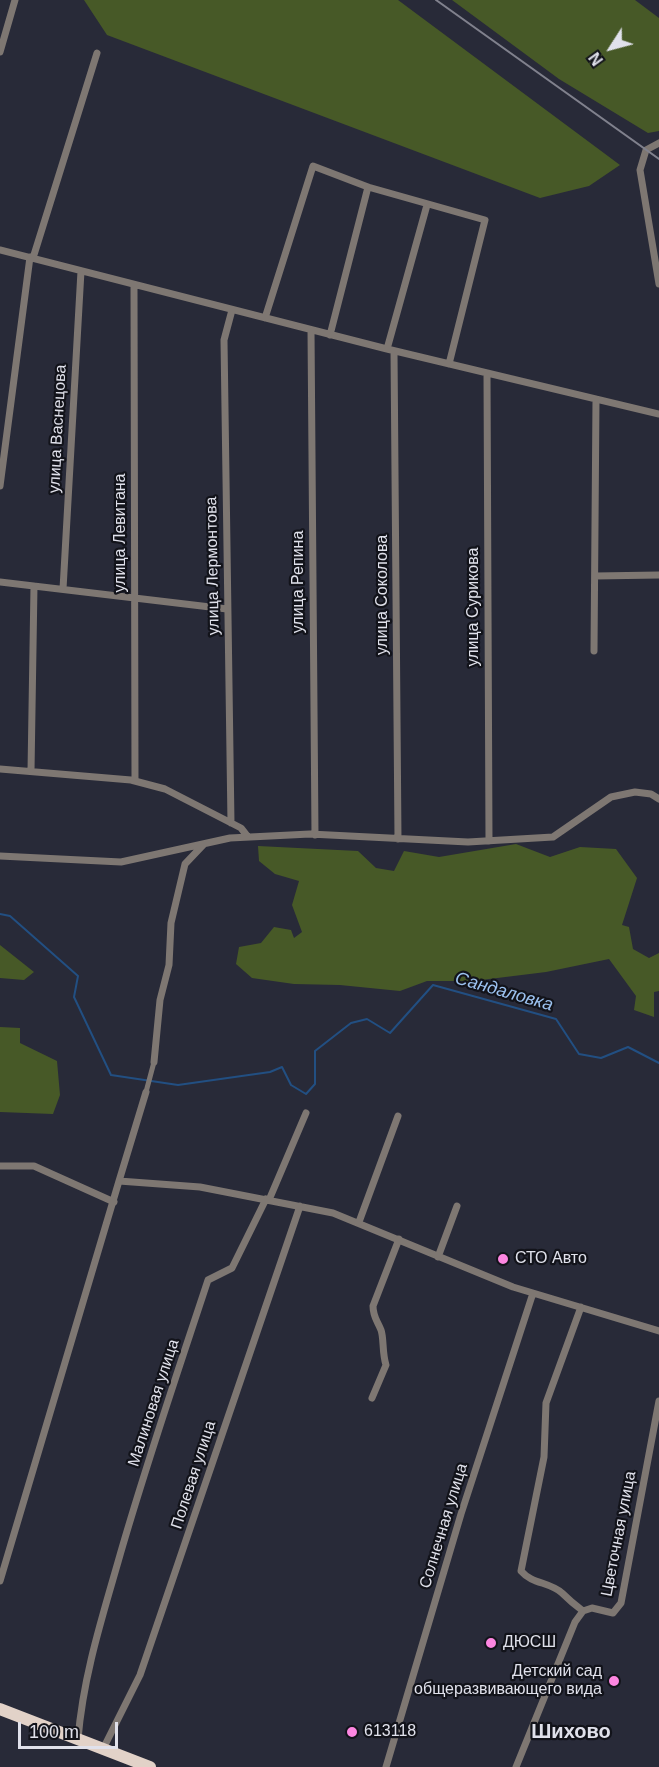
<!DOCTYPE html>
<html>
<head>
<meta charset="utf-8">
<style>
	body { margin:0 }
	#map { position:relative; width:659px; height:1767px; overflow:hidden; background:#282a38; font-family:Helvetica,sans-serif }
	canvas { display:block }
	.north { position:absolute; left:581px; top:18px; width:60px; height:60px; -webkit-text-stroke:4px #12131a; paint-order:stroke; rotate:234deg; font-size:16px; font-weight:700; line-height:24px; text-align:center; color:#e0e1eb }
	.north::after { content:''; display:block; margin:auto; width:21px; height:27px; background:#e0e1eb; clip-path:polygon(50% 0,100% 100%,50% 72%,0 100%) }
	.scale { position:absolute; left:18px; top:1722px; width:100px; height:27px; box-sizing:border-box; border:3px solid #e0e1eb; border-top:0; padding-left:8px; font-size:18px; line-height:21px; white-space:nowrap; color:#e0e1eb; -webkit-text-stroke:4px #12131a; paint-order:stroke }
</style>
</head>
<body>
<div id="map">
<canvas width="659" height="1767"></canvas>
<div class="north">N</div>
<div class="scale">100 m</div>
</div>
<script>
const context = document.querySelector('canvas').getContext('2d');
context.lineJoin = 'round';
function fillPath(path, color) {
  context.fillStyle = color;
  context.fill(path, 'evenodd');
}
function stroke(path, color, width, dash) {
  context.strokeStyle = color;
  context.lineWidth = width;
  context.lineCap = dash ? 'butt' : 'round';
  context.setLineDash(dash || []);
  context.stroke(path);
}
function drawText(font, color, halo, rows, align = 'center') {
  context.font = font + ' Helvetica,sans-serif';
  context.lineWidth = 4.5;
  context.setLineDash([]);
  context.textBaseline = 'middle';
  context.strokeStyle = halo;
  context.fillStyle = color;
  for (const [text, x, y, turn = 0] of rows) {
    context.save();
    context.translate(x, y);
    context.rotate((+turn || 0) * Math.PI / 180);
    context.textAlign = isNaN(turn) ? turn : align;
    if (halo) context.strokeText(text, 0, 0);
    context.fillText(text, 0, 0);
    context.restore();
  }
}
fillPath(new Path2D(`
	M 84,0 L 398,0 L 620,165 L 589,186 L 540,198 L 107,35 Z
	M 452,0 L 635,0 L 659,18 L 659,131 L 648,133 L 559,79 Z
	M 516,844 L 550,857 L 580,847 L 616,849 L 637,878 L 622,925 L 629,927 L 633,949 L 649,958 L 659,953 L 659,991 L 654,992 L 654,1017 L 634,1010 L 636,996 L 609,959 L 546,972 L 473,981 L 427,981 L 400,991 L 340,985 L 294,984 L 252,978 L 236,964 L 239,947 L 261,943 L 274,927 L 291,930 L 294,938 L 302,932 L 292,905 L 299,881 L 275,874 L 259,861 L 258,846 L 358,851 L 376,868 L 394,871 L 404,851 L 439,857 Z
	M 0,945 L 34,972 L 24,980 L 0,978 Z
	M 0,1027 L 20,1028 L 20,1043 L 57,1061 L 60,1095 L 53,1114 L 0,1112 Z`), '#475927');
stroke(new Path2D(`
	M 0,914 L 10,916 L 78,976 L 74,997 L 111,1075 L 178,1085 L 270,1072 L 282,1067 L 291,1085 L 306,1094 L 315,1084 L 315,1051 L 351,1023 L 367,1019 L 390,1033 L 433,985 L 556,1019 L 579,1054 L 601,1058 L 628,1047 L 659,1063`), '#224f82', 2);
stroke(new Path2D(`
	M 146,1092 L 154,1062`), '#7e7772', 5);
stroke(new Path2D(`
	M 0,52 L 15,0
	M 659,143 L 646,150 L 640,170 L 659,284
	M 0,250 L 387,349 L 659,414
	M 33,258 L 97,53
	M 134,285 L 135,781
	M 265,318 L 313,166 L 368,187 L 485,220 L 449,364
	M 311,330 L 315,835
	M 330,335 L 368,187
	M 387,349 L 427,205
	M 394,351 L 398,839
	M 487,373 L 489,841
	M 0,486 L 30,257
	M 595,576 L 659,575
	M 0,582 L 227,609
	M 63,589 L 81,271
	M 594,651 L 596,399
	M 0,769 L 131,780 L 165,789 L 241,828 L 248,837
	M 31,771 L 34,586
	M 231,823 L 224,340 L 232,310
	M 0,856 L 121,862 L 230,838 L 310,834 L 468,842 L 553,837 L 611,797 L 635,792 L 651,794 L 659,799
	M 154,1062 L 160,1000 L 169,965 L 171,923 L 185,864 L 204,844
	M 0,1166 L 34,1166 L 114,1202
	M 119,1181 L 146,1092
	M 269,1200 L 306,1113
	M 359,1222 L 398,1116
	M 438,1257 L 457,1206
	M 581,1307 L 546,1403 L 544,1457 L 521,1571 C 532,1584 550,1582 562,1593 C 569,1600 575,1605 583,1611
	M 372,1398 L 386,1365 C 382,1353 384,1338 381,1330 C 377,1320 373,1317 373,1306 L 399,1239
	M 0,1581 L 119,1181 L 200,1187 L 333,1213 L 513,1287 L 659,1331
	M 78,1739 C 83,1678 101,1621 118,1562 C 145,1467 177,1374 208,1280 L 232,1268 L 266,1199
	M 103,1749 L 140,1675 L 300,1206
	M 386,1767 L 461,1514 L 533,1293
	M 516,1767 L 575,1622 L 583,1611 L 592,1608 L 613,1613 L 621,1603 L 659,1401`), '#7e7772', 7);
stroke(new Path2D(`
	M 0,1709 L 150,1767`), '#e2d2c8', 12);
stroke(new Path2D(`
	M 436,0 L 659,159`), '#80818d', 2);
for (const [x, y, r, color] of [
	[503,1259,6,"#fd86e1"],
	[491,1643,6,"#fd86e1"],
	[614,1681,6,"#fd86e1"],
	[352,1732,6,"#fd86e1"]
]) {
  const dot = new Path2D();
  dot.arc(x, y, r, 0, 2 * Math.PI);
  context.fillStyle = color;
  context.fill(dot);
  stroke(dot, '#12131a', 2);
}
drawText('16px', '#e0e1eb', '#12131a', [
	["улица Васнецова",58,429,-87],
	["улица Левитана",121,533,-90],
	["улица Лермонтова",213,566,-91],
	["улица Репина",299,582,-90],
	["улица Соколова",383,595,-90],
	["улица Сурикова",474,607,-90],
	["Малиновая улица",154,1403,-72],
	["Полевая улица",194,1475,-72],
	["Солнечная улица",444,1526,-73],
	["Цветочная улица",619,1534,-79]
]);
drawText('16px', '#e0e1eb', '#12131a', [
	["СТО Авто",515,1259],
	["ДЮСШ",503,1643],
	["Детский сад",602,1672,"right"],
	["общеразвивающего вида",602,1690,"right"],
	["613118",364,1732]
], 'left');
drawText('italic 18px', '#9cc2f0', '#12131a', [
	["Сандаловка",504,992,16]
]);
drawText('bold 20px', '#e0e1eb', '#12131a', [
	["Шихово",571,1732]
]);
</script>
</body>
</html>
